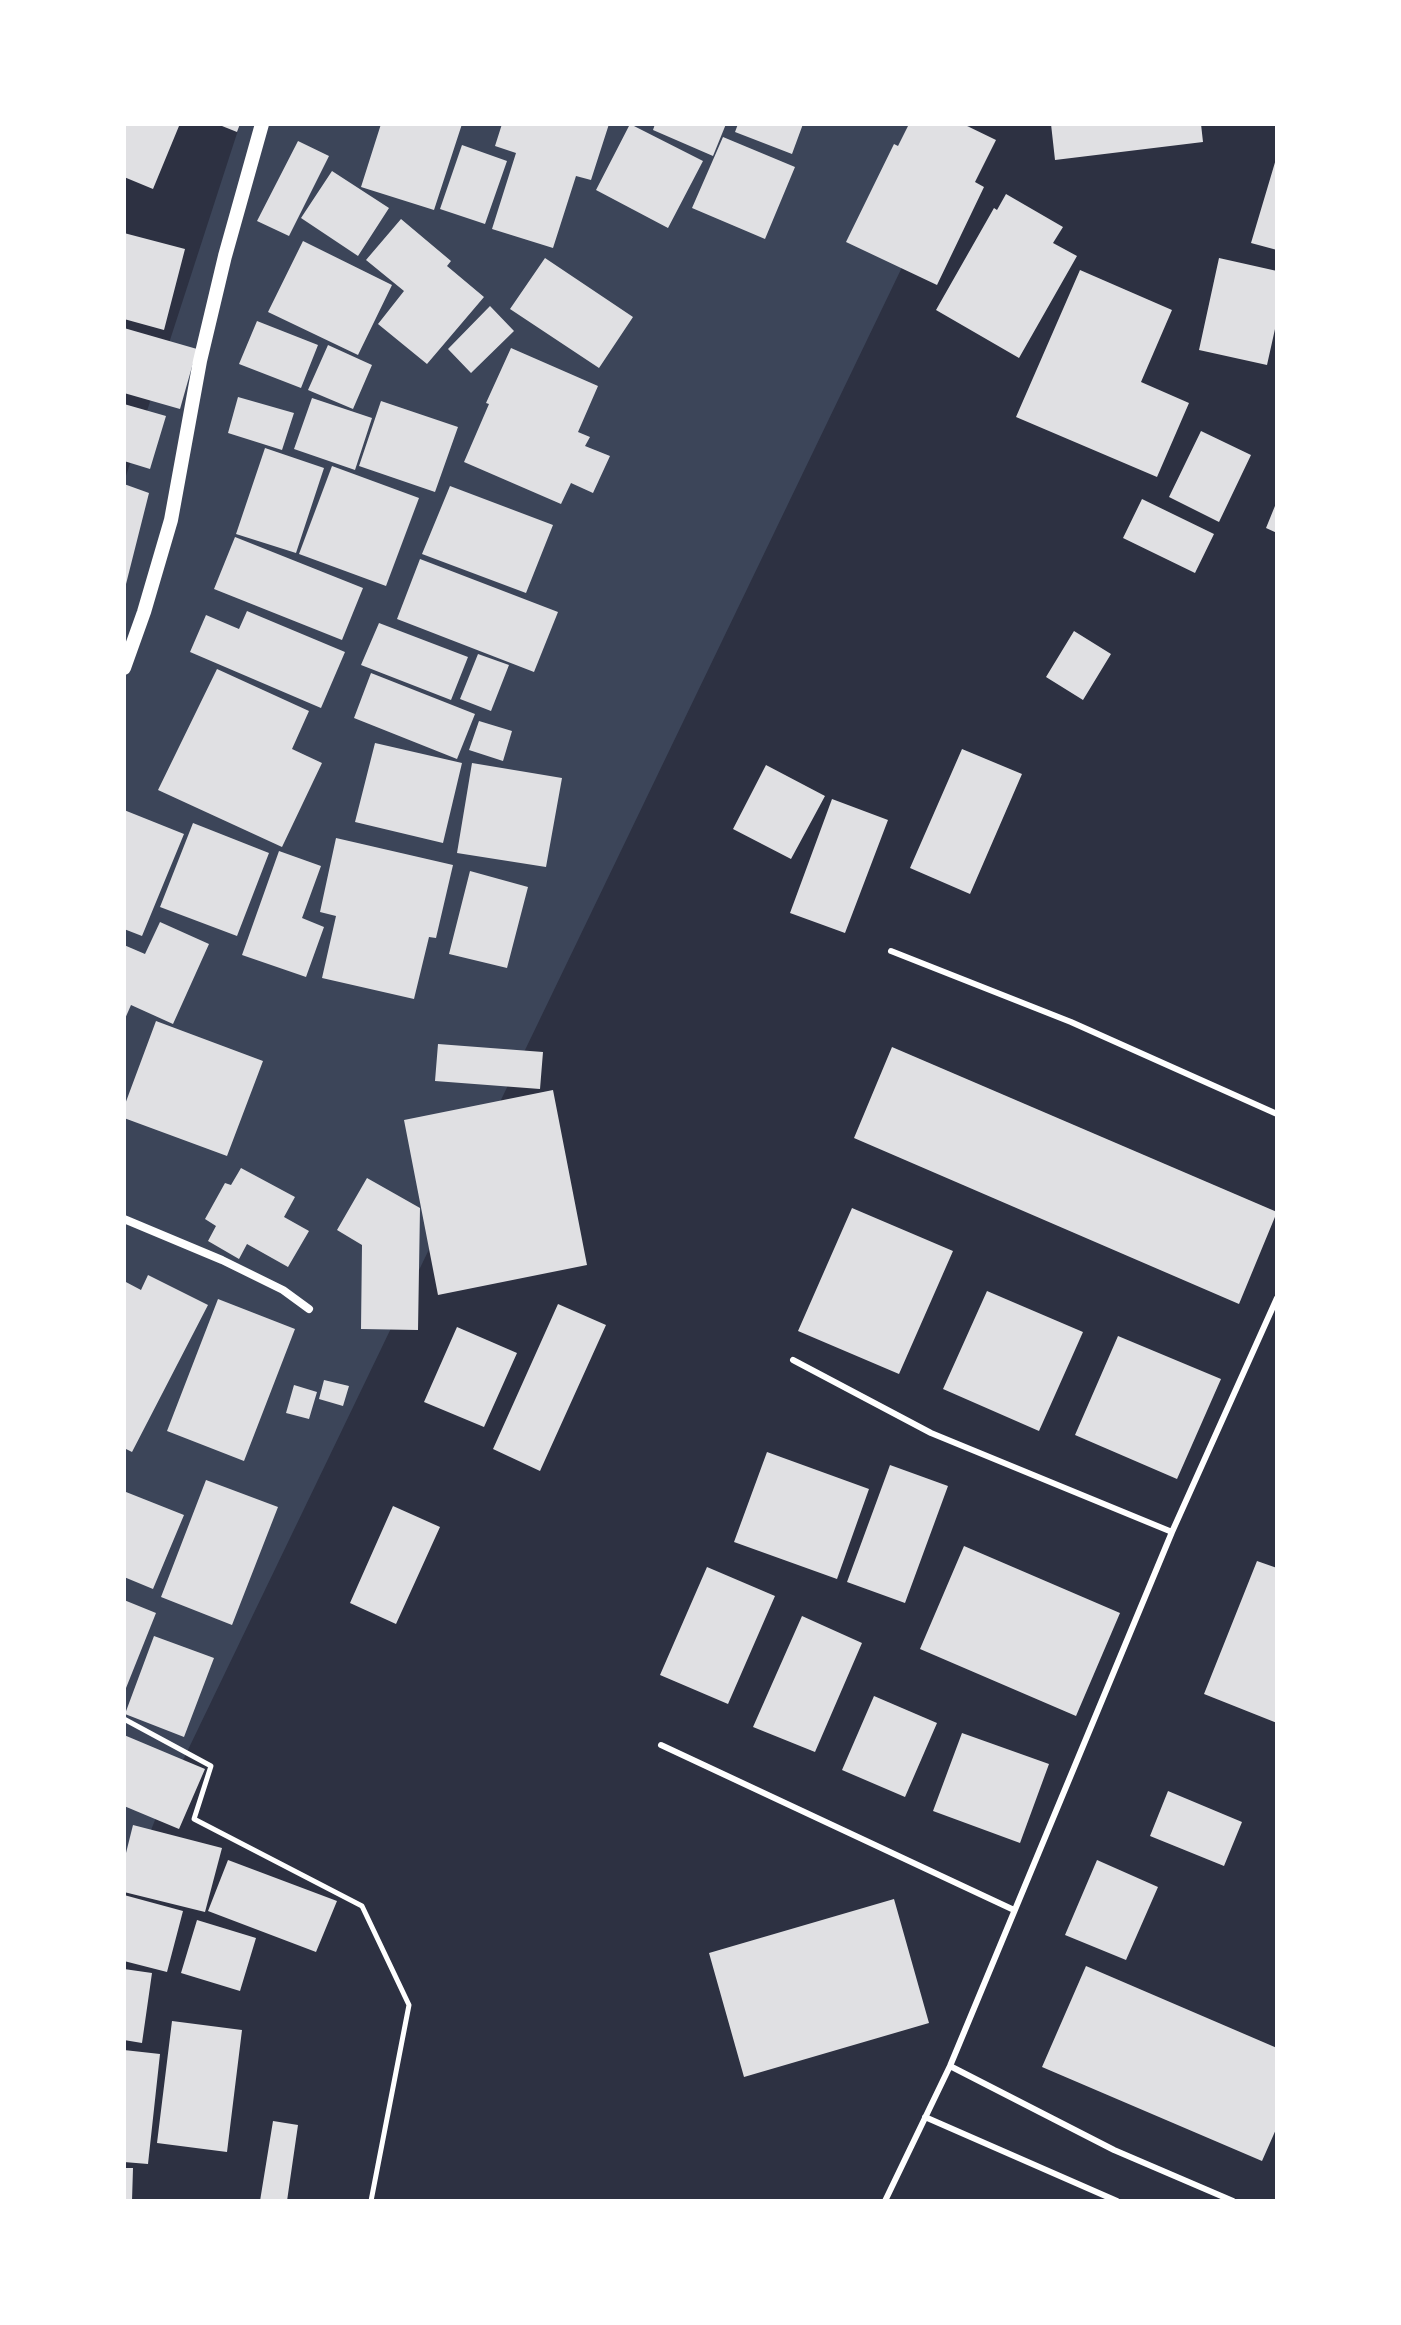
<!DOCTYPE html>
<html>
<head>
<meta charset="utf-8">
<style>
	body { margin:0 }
	#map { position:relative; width:1401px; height:2325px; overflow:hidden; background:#2d3142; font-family:"Source Sans 3",sans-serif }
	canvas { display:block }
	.frame { position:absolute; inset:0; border:126px solid #fff; pointer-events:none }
</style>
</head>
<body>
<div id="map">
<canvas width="1401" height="2325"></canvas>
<div class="frame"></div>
</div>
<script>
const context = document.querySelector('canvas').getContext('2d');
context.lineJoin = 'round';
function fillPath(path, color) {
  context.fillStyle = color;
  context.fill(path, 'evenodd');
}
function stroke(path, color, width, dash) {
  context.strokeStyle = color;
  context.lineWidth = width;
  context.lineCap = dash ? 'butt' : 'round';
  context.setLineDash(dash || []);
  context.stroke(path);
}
fillPath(new Path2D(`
	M 240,124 L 971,124 L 159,1810 L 124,1898 L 124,482 Z`), '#3c4559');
fillPath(new Path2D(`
	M 124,124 L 173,124 L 179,126 L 153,189 L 124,177 Z
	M 217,124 L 240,124 L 237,132 Z
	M 381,124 L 462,124 L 434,210 L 361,187 Z
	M 502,124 L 609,124 L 591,180 L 576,176 L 553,248 L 492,229 L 516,153 L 495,146 Z
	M 630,124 L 703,161 L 668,228 L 596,190 Z
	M 655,124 L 726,124 L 713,156 L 653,130 Z
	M 738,124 L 803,124 L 792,154 L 735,132 Z
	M 909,124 L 963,124 L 996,140 L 975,182 L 984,187 L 937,285 L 846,242 L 894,144 L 898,146 Z
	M 1051,124 L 1201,124 L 1203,142 L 1055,160 Z
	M 723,137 L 795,167 L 765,239 L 692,208 Z
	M 298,141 L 329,156 L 289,236 L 257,221 Z
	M 462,145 L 507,161 L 485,224 L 440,209 Z
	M 1276,159 L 1277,159 L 1277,250 L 1251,243 Z
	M 332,171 L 389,208 L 358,256 L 301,218 Z
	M 1006,194 L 1063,227 L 1053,243 L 1077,256 L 1019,358 L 936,310 L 994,208 L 997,210 Z
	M 401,219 L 451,261 L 447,266 L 484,297 L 427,364 L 378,324 L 404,291 L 366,260 Z
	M 124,233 L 185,249 L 164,330 L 124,319 Z
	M 303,241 L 392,285 L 358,355 L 268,312 Z
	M 545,258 L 633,317 L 599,368 L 510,309 Z
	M 1219,258 L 1277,271 L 1277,320 L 1267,365 L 1199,350 Z
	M 1080,270 L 1172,310 L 1141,382 L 1189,403 L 1157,477 L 1016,417 Z
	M 490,306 L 514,331 L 471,373 L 448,349 Z
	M 257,321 L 318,345 L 301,388 L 239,364 Z
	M 124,328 L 197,349 L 180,409 L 124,393 Z
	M 328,345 L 372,365 L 353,409 L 308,390 Z
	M 511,348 L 598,386 L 578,432 L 590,437 L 585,446 L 610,456 L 593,493 L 571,483 L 561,504 L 464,462 L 489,404 L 486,403 Z
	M 238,397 L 294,413 L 282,450 L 228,433 Z
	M 312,398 L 372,418 L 355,470 L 294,449 Z
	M 381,401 L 458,427 L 435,492 L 359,466 Z
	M 124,404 L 166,416 L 150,469 L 124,461 Z
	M 1201,431 L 1251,455 L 1219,522 L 1169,497 Z
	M 265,448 L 324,468 L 296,553 L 236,534 Z
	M 332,466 L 419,498 L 386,586 L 299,554 Z
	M 124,484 L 149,493 L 125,588 L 124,588 Z
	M 450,486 L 553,525 L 526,593 L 422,554 Z
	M 1142,499 L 1214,534 L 1195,573 L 1123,538 Z
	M 1277,501 L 1277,533 L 1266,528 Z
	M 235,537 L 363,588 L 342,640 L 214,589 Z
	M 420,559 L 558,612 L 534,672 L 397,619 Z
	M 247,611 L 345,652 L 321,708 L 190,652 L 206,615 L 239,629 Z
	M 379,623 L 468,657 L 451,700 L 361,665 Z
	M 1074,631 L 1111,654 L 1083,700 L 1046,677 Z
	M 478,654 L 509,665 L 491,711 L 460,699 Z
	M 217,669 L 309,711 L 292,749 L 322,763 L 282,847 L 158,790 Z
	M 371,673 L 475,714 L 457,759 L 354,718 Z
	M 479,721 L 512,731 L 503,761 L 469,750 Z
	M 375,743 L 462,763 L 443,843 L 355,822 Z
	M 962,749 L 1022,774 L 970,894 L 910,868 Z
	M 472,763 L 562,778 L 546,867 L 457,853 Z
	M 766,765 L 825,796 L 791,859 L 733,829 Z
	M 832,799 L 888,820 L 845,933 L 790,913 Z
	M 124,810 L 184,834 L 142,936 L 124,929 Z
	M 193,823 L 269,853 L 237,936 L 160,907 Z
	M 336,838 L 453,865 L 436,938 L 429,937 L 414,999 L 322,978 L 336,916 L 320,912 Z
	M 279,851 L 321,866 L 302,918 L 324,927 L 306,977 L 242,955 Z
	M 470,871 L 528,887 L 507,968 L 449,954 Z
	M 160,922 L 209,944 L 173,1024 L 131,1005 L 124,1021 L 124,945 L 145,954 Z
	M 156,1021 L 263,1061 L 227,1156 L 124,1118 L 124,1107 Z
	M 438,1044 L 543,1052 L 540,1089 L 435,1081 Z
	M 892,1047 L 1277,1212 L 1239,1304 L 854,1138 Z
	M 553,1090 L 587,1265 L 438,1295 L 404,1120 Z
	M 241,1168 L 295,1197 L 284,1217 L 309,1231 L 288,1267 L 247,1244 L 239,1259 L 208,1241 L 216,1226 L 205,1219 L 225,1183 L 231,1185 Z
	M 367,1178 L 420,1208 L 418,1330 L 361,1329 L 362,1245 L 337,1230 Z
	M 852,1208 L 953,1251 L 899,1374 L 798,1331 Z
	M 148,1275 L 208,1305 L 132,1452 L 124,1448 L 124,1281 L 141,1290 Z
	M 987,1291 L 1083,1332 L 1039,1431 L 943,1389 Z
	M 218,1299 L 295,1329 L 244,1461 L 167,1431 Z
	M 558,1304 L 606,1325 L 540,1471 L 493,1449 Z
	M 457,1327 L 517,1353 L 484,1427 L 424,1402 Z
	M 1118,1336 L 1221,1379 L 1177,1479 L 1075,1435 Z
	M 324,1380 L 349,1386 L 343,1406 L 319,1399 Z
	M 294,1385 L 317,1392 L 309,1419 L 286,1413 Z
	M 767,1452 L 869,1489 L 837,1579 L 734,1542 Z
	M 890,1465 L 948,1486 L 905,1603 L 847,1582 Z
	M 206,1480 L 278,1507 L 232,1625 L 161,1597 Z
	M 126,1492 L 184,1515 L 153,1589 L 124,1577 Z
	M 393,1506 L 440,1527 L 396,1624 L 350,1603 Z
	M 964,1546 L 1120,1613 L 1076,1716 L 920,1649 Z
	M 1257,1561 L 1277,1568 L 1277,1723 L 1204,1694 Z
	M 707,1567 L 775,1596 L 728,1704 L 660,1675 Z
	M 124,1600 L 156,1613 L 124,1693 Z
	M 802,1616 L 862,1643 L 815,1752 L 753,1727 Z
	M 154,1636 L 214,1658 L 184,1737 L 125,1714 Z
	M 874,1696 L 937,1723 L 905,1797 L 842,1770 Z
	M 962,1733 L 1049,1764 L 1020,1843 L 933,1811 Z
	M 124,1735 L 205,1769 L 179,1829 L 124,1806 Z
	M 1168,1791 L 1242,1822 L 1224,1866 L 1150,1836 Z
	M 133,1825 L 222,1848 L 205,1912 L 124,1892 L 124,1861 Z
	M 228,1860 L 337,1901 L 316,1952 L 208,1911 Z
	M 1097,1860 L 1158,1887 L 1126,1960 L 1065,1935 Z
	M 124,1895 L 183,1911 L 167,1972 L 124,1961 Z
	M 894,1899 L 929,2023 L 744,2077 L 709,1953 Z
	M 197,1920 L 256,1938 L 240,1991 L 181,1973 Z
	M 1086,1966 L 1277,2048 L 1277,2127 L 1262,2161 L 1042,2067 Z
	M 124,1969 L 152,1973 L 142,2043 L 124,2040 Z
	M 172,2021 L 242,2030 L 227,2152 L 157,2143 Z
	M 124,2050 L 160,2054 L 148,2164 L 124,2162 Z
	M 273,2121 L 298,2125 L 287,2201 L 260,2201 Z
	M 124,2168 L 133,2168 L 132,2201 L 124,2201 Z`), '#e0e0e3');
stroke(new Path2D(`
	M 124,1719 L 211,1766 L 194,1819 L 362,1906 L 409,2005 L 371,2201`), '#fff', 5);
stroke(new Path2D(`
	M 891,951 L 1071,1022 L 1277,1114
	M 793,1360 L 931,1433 L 1172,1532
	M 661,1745 L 1014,1910
	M 950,2066 L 1114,2150 L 1233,2201
	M 925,2117 L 1117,2201
	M 885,2201 L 950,2066 L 1172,1532 L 1277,1298`), '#fff', 6);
stroke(new Path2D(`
	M 124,1219 L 222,1260 L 283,1290 L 309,1309`), '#fff', 8);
stroke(new Path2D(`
	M 124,668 L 144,612 L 171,520 L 200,361 L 225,256 L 262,124`), '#fff', 14);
</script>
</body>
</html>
